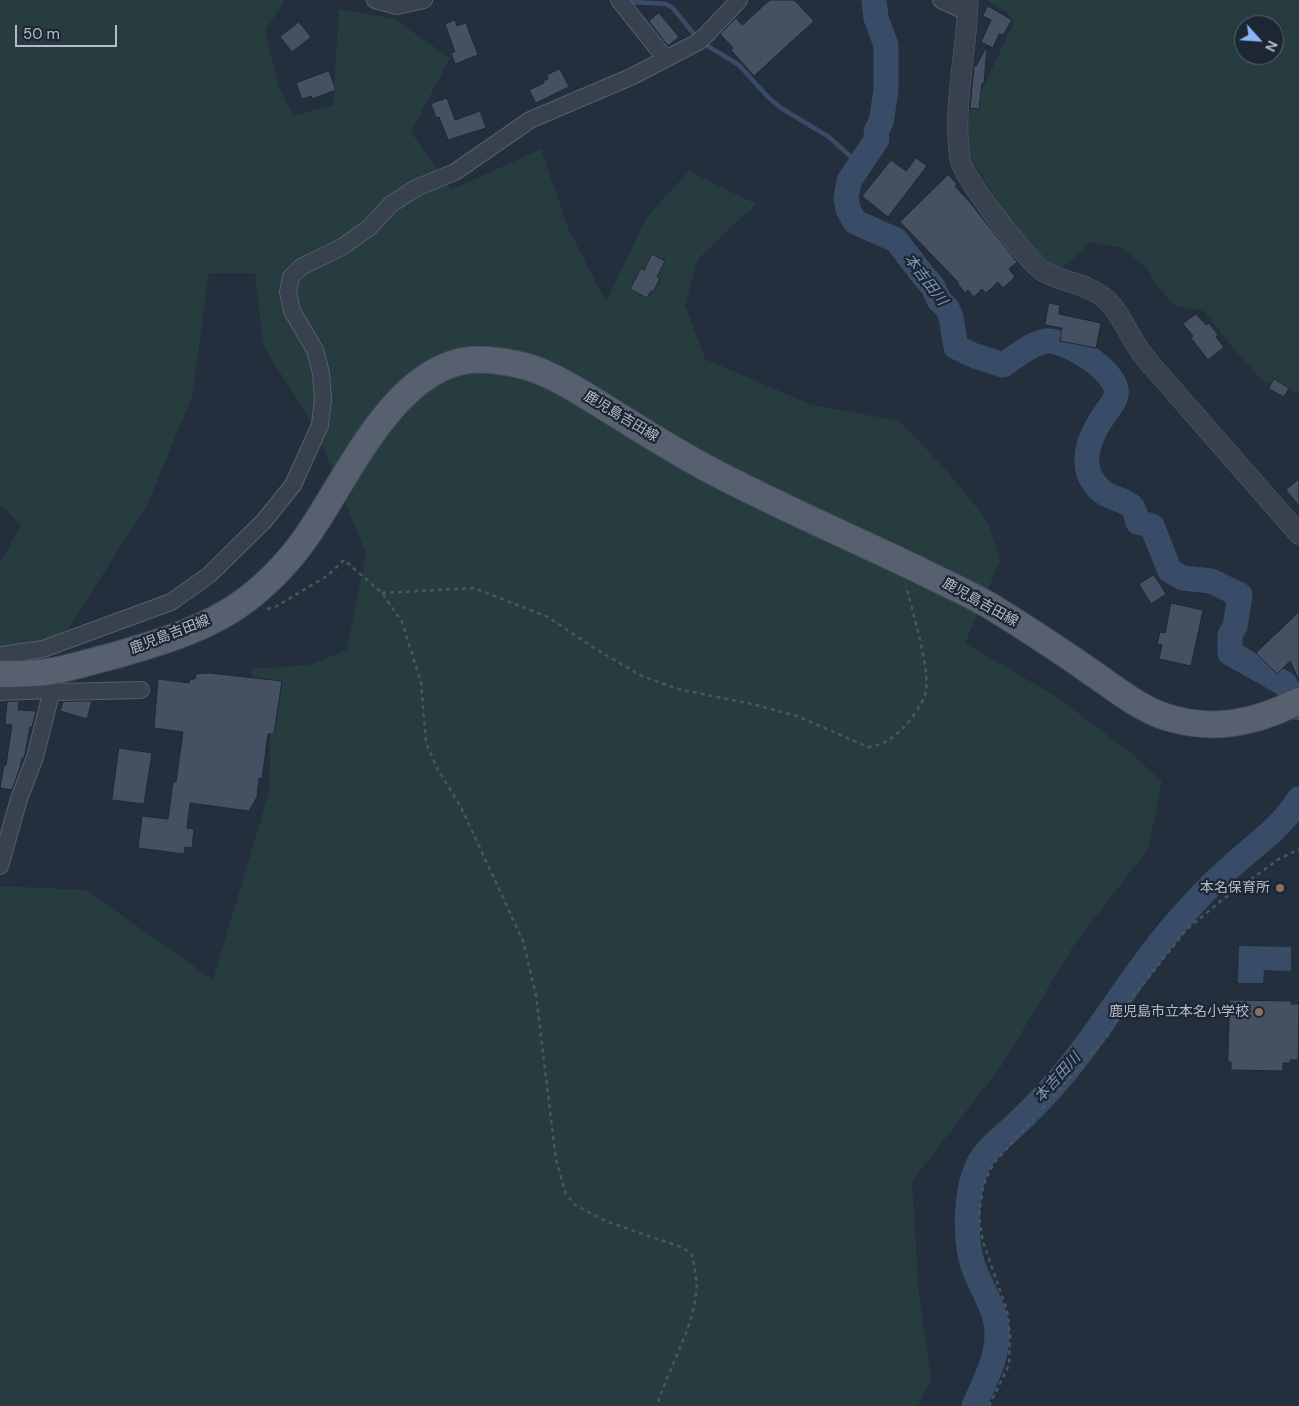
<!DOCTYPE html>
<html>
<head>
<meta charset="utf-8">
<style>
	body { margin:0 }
	#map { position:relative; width:1299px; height:1406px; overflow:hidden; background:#242f3e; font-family:"DM Sans",sans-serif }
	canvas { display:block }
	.north { position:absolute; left:1234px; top:15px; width:50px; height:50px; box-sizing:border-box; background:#1d2633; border:1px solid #59626f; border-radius:50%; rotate:116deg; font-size:14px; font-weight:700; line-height:20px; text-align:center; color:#b4bcc9 }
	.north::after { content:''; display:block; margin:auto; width:18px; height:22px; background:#8ab4f8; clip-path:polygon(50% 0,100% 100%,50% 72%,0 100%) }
	.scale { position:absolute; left:15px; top:25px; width:102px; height:22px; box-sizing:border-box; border:2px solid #b4bcc9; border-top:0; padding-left:6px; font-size:15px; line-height:18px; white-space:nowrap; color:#b4bcc9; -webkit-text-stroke:4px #1d2633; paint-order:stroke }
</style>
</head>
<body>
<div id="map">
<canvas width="1299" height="1406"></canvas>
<div class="north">N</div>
<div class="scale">50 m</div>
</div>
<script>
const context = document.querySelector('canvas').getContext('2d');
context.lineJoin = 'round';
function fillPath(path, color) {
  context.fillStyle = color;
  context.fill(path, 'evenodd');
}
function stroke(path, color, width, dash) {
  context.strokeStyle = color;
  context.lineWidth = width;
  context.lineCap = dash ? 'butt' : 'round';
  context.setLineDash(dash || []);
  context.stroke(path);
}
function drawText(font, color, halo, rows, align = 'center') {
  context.font = font + ' "DM Sans","Noto Sans JP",sans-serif';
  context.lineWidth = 4.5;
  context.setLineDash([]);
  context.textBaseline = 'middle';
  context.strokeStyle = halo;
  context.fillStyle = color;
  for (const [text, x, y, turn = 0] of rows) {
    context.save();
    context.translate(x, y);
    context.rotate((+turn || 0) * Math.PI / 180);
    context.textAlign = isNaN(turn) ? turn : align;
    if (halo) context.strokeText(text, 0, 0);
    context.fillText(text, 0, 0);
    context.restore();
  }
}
fillPath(new Path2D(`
	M 0,0 L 285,0 L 265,31 L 279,87 L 293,116 L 333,105 L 339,9 L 394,19 L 450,58 L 411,132 L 451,190 L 541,149 L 568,228 L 606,302 L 647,217 L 689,171 L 756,204 L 698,259 L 685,305 L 705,359 L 812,405 L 900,421 L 947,471 L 988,522 L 1000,561 L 965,643 L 1057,697 L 1127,750 L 1162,781 L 1148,849 L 1074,945 L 1002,1065 L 912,1181 L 919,1295 L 931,1379 L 918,1406 L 0,1406 L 0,886 L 86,890 L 213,980 L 270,789 L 270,706 L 250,669 L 309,665 L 347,650 L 366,554 L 315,427 L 263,346 L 255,273 L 209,273 L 192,397 L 147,505 L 57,646 L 0,649 L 0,563 L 21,525 L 0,505 Z
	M 987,0 L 1299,0 L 1299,393 L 1264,382 L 1238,354 L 1204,311 L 1175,305 L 1156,285 L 1148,269 L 1122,248 L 1091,242 L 1069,263 L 1058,268 L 1048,264 L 1011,223 L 967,151 L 966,119 L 980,94 L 1014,22 L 1008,13 ZM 1244,25 L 1274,25 L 1274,55 L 1244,55 Z`), '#263c3f');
fillPath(new Path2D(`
	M 1239,946 L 1291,947 L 1291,971 L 1264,970 L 1263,983 L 1238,983 Z`), '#394c67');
stroke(new Path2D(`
	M 630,0 L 633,2 L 666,4 L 673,8 L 697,38
	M 703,43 L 739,65 L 768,97 L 781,108 L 829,137 L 849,155 L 858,166`), '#394c67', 4.5);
stroke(new Path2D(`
	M 874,0 L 876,18 L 886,45 L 886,91 L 881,122 L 876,131 L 877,139 L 849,181 L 846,198 L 848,209 L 855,222 L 896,240 L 922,274 L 933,287 L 939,300 L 947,308 L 951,317 L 956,347 L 975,356 L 1003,365 C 1017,356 1030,344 1046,341 C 1066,339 1121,373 1116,395 C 1115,402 1109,408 1105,414 C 1093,431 1082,453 1089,474 C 1090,477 1093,481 1095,484 C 1106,499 1116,496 1130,505 C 1135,509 1136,516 1138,522 L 1152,526 L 1170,571 L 1183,578 L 1211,581 L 1240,595 L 1235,626 L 1230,635 L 1230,653 L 1285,684 L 1299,708
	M 974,1406 C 984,1382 998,1359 997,1331 C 996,1310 983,1291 975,1271 C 964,1245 965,1194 977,1167 C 984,1151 999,1140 1012,1128 C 1027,1114 1041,1100 1054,1085 C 1098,1036 1129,978 1172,928 C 1188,909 1205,890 1224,873 C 1249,849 1281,829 1299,799`), '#394c67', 25);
const building = new Path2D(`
	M 770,0 L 794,0 L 814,21 L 754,76 L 731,50 L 733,48 L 720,34 L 736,18 L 742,25 Z
	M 988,6 L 1012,20 L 1003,35 L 999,34 L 993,48 L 981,42 L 991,20 L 983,16 Z
	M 659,13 L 679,37 L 668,46 L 649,21 Z
	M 455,20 L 457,26 L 466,23 L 478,55 L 455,64 L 451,53 L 455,52 L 445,24 Z
	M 299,22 L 311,37 L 292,52 L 280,37 Z
	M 987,46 L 984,84 L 982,83 L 979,109 L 970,108 L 974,66 L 976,66 Z
	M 560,69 L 569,87 L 536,103 L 529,90 L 544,83 L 543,81 L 548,79 L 547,75 Z
	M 329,71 L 336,90 L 312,99 L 311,96 L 302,99 L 296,83 Z
	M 447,98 L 455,120 L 480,111 L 486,128 L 448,140 L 439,117 L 436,118 L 431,104 Z
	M 916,158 L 927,166 L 888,217 L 862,196 L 891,160 L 906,171 Z
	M 948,175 L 957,184 L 955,186 L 972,205 L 1017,262 L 1009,269 L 1015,277 L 1003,288 L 998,282 L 986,293 L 982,289 L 974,297 L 968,290 L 965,293 L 958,284 L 959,283 L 900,222 Z
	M 652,254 L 665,261 L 657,277 L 660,279 L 653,292 L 651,291 L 647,298 L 630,289 L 641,268 L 644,270 Z
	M 1049,303 L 1060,305 L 1059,314 L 1101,323 L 1096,348 L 1060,341 L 1062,328 L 1045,325 Z
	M 1196,314 L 1206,325 L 1209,323 L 1218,335 L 1216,337 L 1224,347 L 1208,360 L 1191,338 L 1193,336 L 1183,324 Z
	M 1274,379 L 1289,388 L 1284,397 L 1269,389 Z
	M 1299,479 L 1299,506 L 1286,490 Z
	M 1154,575 L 1166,594 L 1151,604 L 1139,584 Z
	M 1171,603 L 1203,610 L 1191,666 L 1159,659 L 1162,645 L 1157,644 L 1160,632 L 1165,633 Z
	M 1299,612 L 1299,680 L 1290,661 L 1277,674 L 1256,653 Z
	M 209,673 L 282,681 L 274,734 L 268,734 L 262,779 L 259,778 L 257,797 L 249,811 L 190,803 L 187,828 L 194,829 L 192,848 L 185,847 L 184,854 L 138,848 L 142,816 L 168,819 L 173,782 L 176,782 L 183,732 L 154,728 L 158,679 L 189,683 L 190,679 L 195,679 L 196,674 Z
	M 19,701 L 18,710 L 36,711 L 32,727 L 30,727 L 25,754 L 24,758 L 22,758 L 20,768 L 12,790 L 0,788 L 4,765 L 6,765 L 12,725 L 5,724 L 7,702 Z
	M 79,701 L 92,701 L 87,719 L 60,711 L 63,702 Z
	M 119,748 L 152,753 L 144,804 L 112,800 Z
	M 1230,1000 L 1292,1001 L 1291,1004 L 1299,1004 L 1298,1060 L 1290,1060 L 1290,1063 L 1283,1063 L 1283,1071 L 1231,1070 L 1231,1062 L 1228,1062 Z`);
fillPath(building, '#455162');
stroke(building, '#1f2835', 1);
const minor = new Path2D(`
	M 375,0 L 397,6 L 424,0
	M 619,0 L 665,58
	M 941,0 L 967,12
	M 0,655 L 43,649 L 171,602 L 209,575 L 264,521 L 293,485 L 320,425 L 323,399 L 321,373 L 315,350 L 292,311 L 288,292 L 291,277 L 301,267 L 342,247 L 370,227 L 390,205 L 416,188 L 455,172 L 530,120 L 633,76 L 698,42 L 707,34 L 739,0
	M 52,690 L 57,692 L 141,690
	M 0,692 L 52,690 L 35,757 L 19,799 L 0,866`);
const tertiary = new Path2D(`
	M 968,0 C 967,53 952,106 960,159 C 963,177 1026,260 1043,271 C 1061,282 1085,283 1102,296 C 1118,308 1126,330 1137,346 C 1141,353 1147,360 1153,367 L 1299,534`);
const primary = new Path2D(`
	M 0,674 C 18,674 36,674 53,671 C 73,667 93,661 113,656 C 158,643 208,629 246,600 C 272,580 295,555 313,527 C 350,472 396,368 470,360 C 485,359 502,361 516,364 C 546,370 573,388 598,403 C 635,426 672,450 710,470 C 778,506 848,536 917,569 C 942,582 968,593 992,607 C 1024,627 1057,648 1088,670 C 1112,686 1138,708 1166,717 C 1214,732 1255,723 1299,701`);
stroke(minor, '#565f6c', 18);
stroke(tertiary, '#565f6c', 21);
stroke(primary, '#414a57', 28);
stroke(new Path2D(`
	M 382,593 L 474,588 L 548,617 L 594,648 L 642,676 L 678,689 L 752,704 L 797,716 L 868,747 C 884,745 893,738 904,727 C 911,720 922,704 925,695 C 932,674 912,610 906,586
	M 267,609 L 275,607 L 327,576 L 344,560 L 382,593 L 402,622 L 421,682 L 426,743 L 438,770 L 461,807 L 523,941 L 536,995 L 556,1160 L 566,1194 L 575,1205 L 608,1222 L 684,1248 L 692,1255 C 694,1267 698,1280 696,1293 C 692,1332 668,1368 657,1406
	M 989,1406 L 1009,1365 L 1010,1335 L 1007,1310 L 983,1242 L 979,1216 L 983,1186 L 993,1164 L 1109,1034 L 1120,1013 L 1186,930 L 1222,900 L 1279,859 L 1299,849`), '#44595c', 2.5, [4, 4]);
stroke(minor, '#38414e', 16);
stroke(tertiary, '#38414e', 20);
stroke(primary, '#56606e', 26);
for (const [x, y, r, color] of [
	[1280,888,5,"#8d6e63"],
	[1259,1012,5,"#8d6e63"]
]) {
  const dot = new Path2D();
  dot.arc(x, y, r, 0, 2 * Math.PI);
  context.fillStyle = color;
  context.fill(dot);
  stroke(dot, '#1d2633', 2);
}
drawText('14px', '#b4bcc9', '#1d2633', [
	["鹿児島吉田線",621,417,31],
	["鹿児島吉田線",980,603,29],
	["鹿児島吉田線",170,635,-21]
]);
drawText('14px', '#b4bcc9', '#1d2633', [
	["本名保育所",1270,888],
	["鹿児島市立本名小学校",1249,1012]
], 'right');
drawText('italic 15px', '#7c92b1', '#1d2633', [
	["本吉田川",925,280,53],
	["本吉田川",1058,1078,-48]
]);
</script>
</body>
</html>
